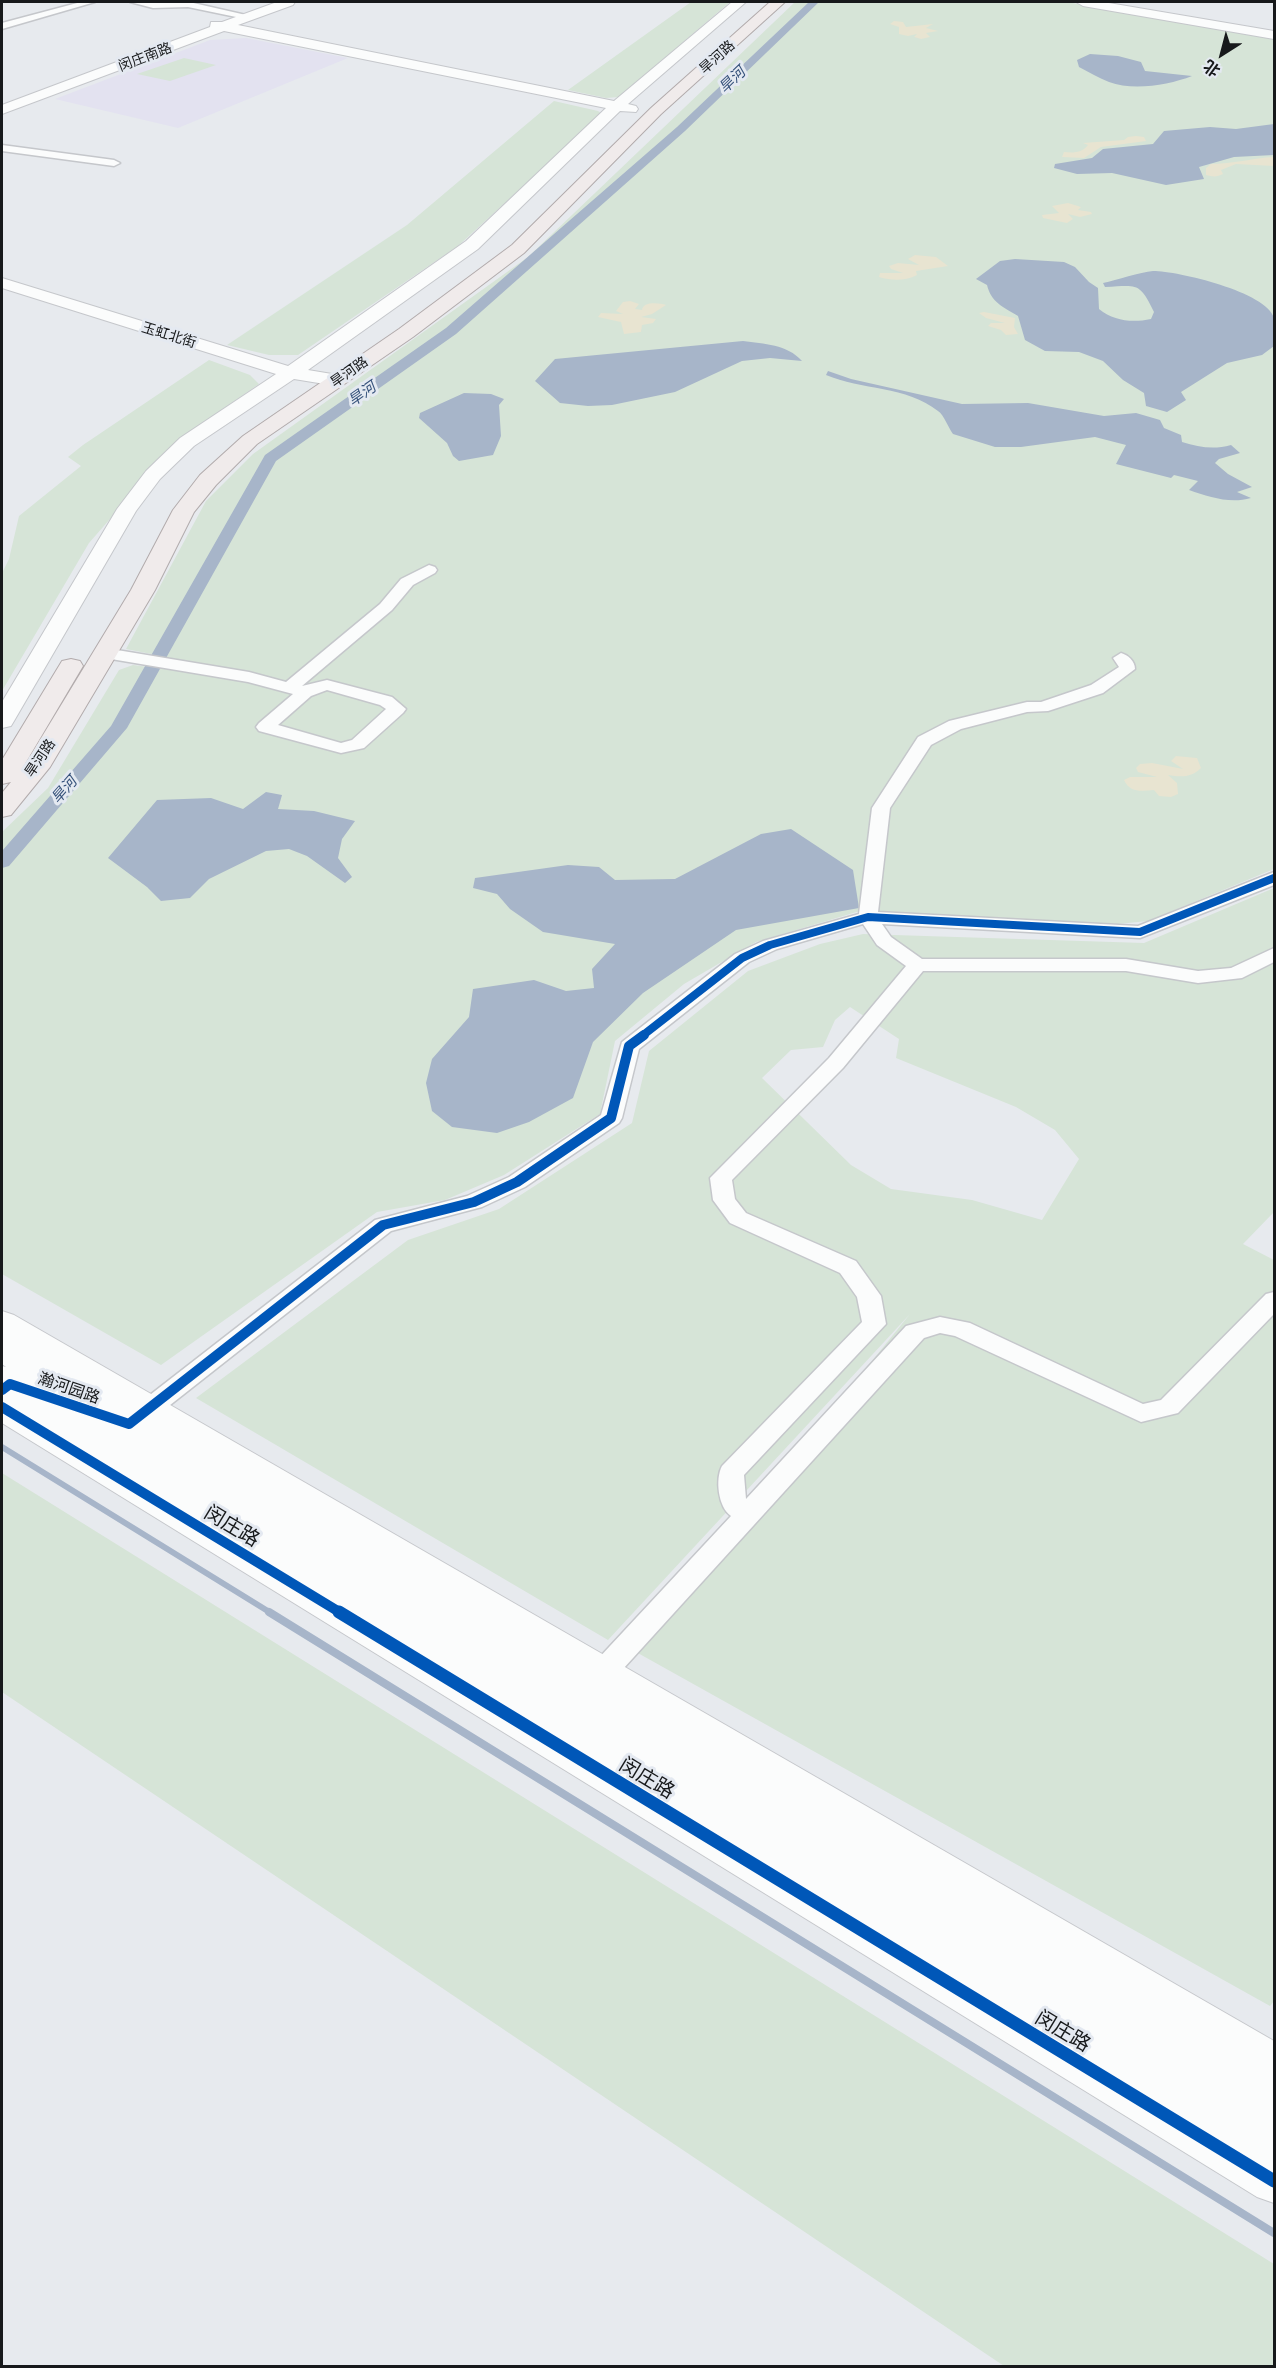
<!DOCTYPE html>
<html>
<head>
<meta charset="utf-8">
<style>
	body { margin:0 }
	#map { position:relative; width:1276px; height:2368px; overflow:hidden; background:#e7eaee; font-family:Commissioner,"Noto Sans SC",sans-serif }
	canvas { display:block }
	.frame { position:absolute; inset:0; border:3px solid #17191b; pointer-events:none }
	.north { position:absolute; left:1192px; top:24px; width:60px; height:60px; -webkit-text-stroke:4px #e4e9f1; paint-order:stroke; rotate:216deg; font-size:16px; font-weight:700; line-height:24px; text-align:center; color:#17191b }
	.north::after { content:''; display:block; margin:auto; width:21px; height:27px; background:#17191b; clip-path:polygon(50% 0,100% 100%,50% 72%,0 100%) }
</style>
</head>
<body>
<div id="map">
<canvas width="1276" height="2368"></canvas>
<div class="frame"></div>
<div class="north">北</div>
</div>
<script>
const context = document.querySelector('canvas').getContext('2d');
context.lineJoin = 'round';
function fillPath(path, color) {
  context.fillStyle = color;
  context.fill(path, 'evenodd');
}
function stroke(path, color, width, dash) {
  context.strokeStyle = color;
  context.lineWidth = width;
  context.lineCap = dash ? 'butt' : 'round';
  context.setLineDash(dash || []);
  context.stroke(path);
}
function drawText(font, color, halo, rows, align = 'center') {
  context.font = font + ' Commissioner,"Noto Sans SC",sans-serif';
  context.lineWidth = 6;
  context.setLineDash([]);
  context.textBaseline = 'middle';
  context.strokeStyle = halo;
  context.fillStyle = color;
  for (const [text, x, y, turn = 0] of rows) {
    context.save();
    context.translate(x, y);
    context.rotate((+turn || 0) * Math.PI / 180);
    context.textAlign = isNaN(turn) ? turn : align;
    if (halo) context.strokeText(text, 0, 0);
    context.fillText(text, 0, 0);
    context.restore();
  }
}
fillPath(new Path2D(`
	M 246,38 L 348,58 L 178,128 L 55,99 L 210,40 Z`), '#e3e2f0');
fillPath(new Path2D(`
	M 691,2 L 730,2 L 619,97 L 606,98 L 568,90 Z
	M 795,2 L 1067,2 L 1274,39 L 1274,869 L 1148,921 L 1118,924 L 860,911 L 756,942 L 684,984 L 615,1041 L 600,1114 L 504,1175 L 445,1200 L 377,1212 L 161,1365 L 2,1274 L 2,832 L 48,788 L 119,670 L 133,665 L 180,671 L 186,661 L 126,649 L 206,501 L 253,454 L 528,257 Z
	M 184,58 L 216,65 L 170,81 L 137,74 Z
	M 554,101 L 598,111 L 602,114 L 458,246 L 298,355 L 269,355 L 227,345 L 407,225 Z
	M 209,360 L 250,375 L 259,384 L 181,438 L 89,543 L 2,691 L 2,573 L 9,559 L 19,516 L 81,466 L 68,457 L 83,445 Z
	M 1274,888 L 1274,1212 L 1243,1244 L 1274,1260 L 1274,2001 L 1270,2006 L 636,1652 L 910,1314 L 608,1640 L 196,1398 L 408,1240 L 499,1209 L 632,1123 L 649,1051 L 748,971 L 820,944 L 863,934 L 1144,943 ZM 850,1007 L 899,1039 L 896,1058 L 1016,1107 L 1055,1130 L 1079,1159 L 1042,1220 L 972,1200 L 891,1189 L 851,1165 L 762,1078 L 791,1050 L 823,1047 L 835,1020 Z
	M 2,1473 L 1274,2264 L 1274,2366 L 1004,2366 L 2,1692 Z`), '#d6e4d7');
fillPath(new Path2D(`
	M 894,21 L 903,22 L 906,27 L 933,24 L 926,28 L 938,31 L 926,33 L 930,37 L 921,39 L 914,37 L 917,34 L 908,36 L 899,34 L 899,27 L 890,24 Z
	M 1136,136 L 1144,137 L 1146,141 L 1101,147 L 1084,158 L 1062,157 L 1064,152 C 1073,153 1082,153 1088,145 L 1083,143 L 1124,140 L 1128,137 Z
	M 1274,157 L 1274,166 L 1236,164 L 1221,170 L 1223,174 C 1217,177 1213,177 1206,175 L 1206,168 L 1211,164 C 1232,164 1253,158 1274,157 Z
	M 1068,203 L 1081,207 L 1078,210 L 1091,212 L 1092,214 L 1080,217 L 1068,214 L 1073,219 L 1067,223 L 1043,218 L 1042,215 L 1059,213 L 1052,206 Z
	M 915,255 L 936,257 L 948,266 L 916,271 L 917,275 C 905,281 892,281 879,277 L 880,273 L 903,273 L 891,269 L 889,266 L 898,263 L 919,265 L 908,259 Z
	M 630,301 L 639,304 L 635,309 L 642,310 C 642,302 658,302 666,305 L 652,314 L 641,317 L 656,319 L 653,323 L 642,325 L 641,332 L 624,334 L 621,322 L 598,317 L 601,313 L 623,314 L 616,311 L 623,302 Z
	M 984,312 L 1015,318 L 1014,327 L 1018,334 L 1006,335 L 1001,330 L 988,326 L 991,323 L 1005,323 L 986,318 L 979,313 Z
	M 1176,756 L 1197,758 L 1201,768 C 1191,778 1181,777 1168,775 L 1177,783 L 1178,794 L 1171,797 L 1159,796 L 1154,790 C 1141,791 1130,793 1124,780 L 1130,777 L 1157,777 L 1138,772 L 1136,768 L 1140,764 L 1152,763 L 1183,769 L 1171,761 Z`), '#e8e4d1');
fillPath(new Path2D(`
	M 1090,54 L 1118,56 L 1141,62 L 1145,71 L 1192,76 C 1169,85 1133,91 1109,82 C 1099,78 1089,72 1079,67 L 1077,60 Z
	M 1274,124 L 1274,155 L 1234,157 L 1199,167 L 1204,179 L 1166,185 L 1112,173 L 1077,174 L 1054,168 L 1055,164 L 1092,158 L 1103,149 L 1153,144 L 1164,131 L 1210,127 L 1236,129 Z
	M 1015,259 L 1064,262 L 1075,267 L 1089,282 L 1098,288 L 1099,309 C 1114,321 1132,323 1151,319 L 1154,312 C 1139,281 1137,286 1105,287 L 1103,283 C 1117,280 1140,272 1153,271 C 1178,271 1267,292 1274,318 C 1276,326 1275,338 1274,346 L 1262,355 L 1227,363 L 1181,392 L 1186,400 L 1167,412 L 1146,406 L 1144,393 L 1123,380 L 1103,361 L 1079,352 L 1045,351 L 1025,340 L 1018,316 C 1003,307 991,302 987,285 L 976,279 L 1000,261 Z
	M 743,341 C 764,344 787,344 802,361 L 770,358 L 742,361 L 675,392 L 612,405 L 588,406 L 560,403 L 535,381 L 555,359 Z
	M 828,371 L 851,379 L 962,404 L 1028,403 L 1104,416 L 1136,413 L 1160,420 L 1164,428 L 1181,435 L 1182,442 C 1199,447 1213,450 1231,445 L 1240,453 L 1219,459 L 1215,463 L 1228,474 L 1252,487 L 1237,492 L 1251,498 C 1230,504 1209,497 1189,490 L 1198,481 L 1174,475 L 1171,478 L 1116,464 L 1126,445 L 1095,437 L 1021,447 L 995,447 L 953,434 C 948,427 944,415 938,411 C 907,386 861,390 826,375 Z
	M 464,393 L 491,394 L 504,399 L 499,405 L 501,436 L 493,455 L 459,461 L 453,456 L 447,443 L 419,418 L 420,413 Z
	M 266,792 L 282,795 L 278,809 L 314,811 L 355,821 L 342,839 L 338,858 L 352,877 L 345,883 L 307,856 L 289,849 L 266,851 L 209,879 L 190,898 L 161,901 L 147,887 L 108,858 L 157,800 L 211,798 L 243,809 Z
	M 791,829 L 853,870 L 859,908 L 736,930 L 643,993 L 593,1042 L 573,1098 L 529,1122 L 497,1133 L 452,1127 L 432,1111 L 426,1083 L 432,1059 L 469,1017 L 473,989 L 534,980 L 566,991 L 594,988 L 592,969 L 615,944 L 543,932 L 510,909 L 497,894 L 473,888 L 475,878 L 568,865 L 599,867 L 615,880 L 675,879 L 761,834 Z`), '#a7b5c9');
stroke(new Path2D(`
	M 2,1447 L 271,1613`), '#a7b5c9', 6);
stroke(new Path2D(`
	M 269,1612 L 1274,2233`), '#a7b5c9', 8);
fillPath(new Path2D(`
	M 809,2 L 819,2 L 685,131 L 456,334 L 276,461 L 127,728 L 9,866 L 2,868 L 2,851 L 111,726 L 265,455 L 446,328 L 677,127 Z`), '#a7b5c9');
const street = new Path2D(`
	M 81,2 L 95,2 L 2,29 L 2,23 Z
	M 130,2 L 189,2 L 246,15 L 241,18 L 188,7 L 153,8 Z
	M 2,145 L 114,160 L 120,163 L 114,166 L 2,151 Z
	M 429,565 L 435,567 L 437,570 L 435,573 L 413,585 L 392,610 L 302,686 L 327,680 L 392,697 L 406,709 L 403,713 L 364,748 L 341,753 L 259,731 L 256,727 L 259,723 L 293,694 L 248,682 L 105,658 L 97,653 L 105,648 L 249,672 L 286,682 L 380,604 L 401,579 ZM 327,690 L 380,705 L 386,709 L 352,740 L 341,743 L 278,725 L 311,696 Z
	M 1121,653 C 1128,655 1135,661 1135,669 L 1103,693 L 1048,711 L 1027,712 L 961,729 L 931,745 L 890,808 L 878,912 L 1138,926 L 1274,872 L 1274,885 L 1140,938 L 882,924 L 891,937 L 922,959 L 1126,959 L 1198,971 L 1231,968 L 1274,948 L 1274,962 L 1242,978 L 1198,983 L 1126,971 L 923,971 L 843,1068 L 732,1180 L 735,1199 L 746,1213 L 856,1261 L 881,1296 L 886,1324 L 744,1475 L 746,1499 L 906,1326 L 940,1317 L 970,1323 L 1143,1404 L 1161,1400 L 1266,1294 L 1274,1292 L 1274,1314 L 1178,1413 L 1141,1422 L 955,1336 L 940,1333 L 924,1338 L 603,1691 L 593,1694 L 583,1691 L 579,1683 L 583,1675 L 731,1516 C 718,1507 715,1479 722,1466 L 862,1322 L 857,1297 L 840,1273 L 730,1223 L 713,1200 L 710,1178 L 829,1058 L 906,966 L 877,945 L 863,924 L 777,949 L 749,962 L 639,1049 L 622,1118 L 619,1123 L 525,1187 L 482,1207 L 391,1231 L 146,1424 L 137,1427 L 128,1424 L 124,1418 L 128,1412 L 375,1220 L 467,1196 L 509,1177 L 601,1115 L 622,1042 L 735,954 L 763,941 L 859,914 L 872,808 L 918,737 L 949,721 L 1027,702 L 1041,702 L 1091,685 L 1119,667 L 1113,658 Z`);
const secondary = new Path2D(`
	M 277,2 L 295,2 L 293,5 L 238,25 L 614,101 L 732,2 L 746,2 L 628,104 L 636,106 L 638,109 L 636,112 L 620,111 L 478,249 L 308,370 L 344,376 L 346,380 L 344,384 L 337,386 L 294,379 L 194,446 L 160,479 L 136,511 L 14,721 L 11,726 L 2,728 L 2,702 L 117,509 L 146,471 L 180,438 L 276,374 L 2,288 L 2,278 L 288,366 L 466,241 L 606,108 L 224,31 L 2,114 L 2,105 L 210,27 L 211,22 L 222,22 Z
	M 1076,2 L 1103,2 L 1274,31 L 1274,39 L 1083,6 Z
	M 2,1311 L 14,1315 L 1274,2041 L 1274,2203 L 1257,2197 L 2,1423 L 2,1395 L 4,1395 L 2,1394 L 2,1366 L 6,1367 L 2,1364 Z`);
const primary = new Path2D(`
	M 770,2 L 785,2 L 661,114 L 524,253 L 413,337 L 257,444 L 216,485 L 194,512 L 155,590 L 50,767 L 11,815 L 2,817 L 2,793 L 11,782 L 2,784 L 2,760 L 62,661 L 71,659 L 80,661 L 83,666 L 23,767 L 26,763 L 131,590 L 173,510 L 200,475 L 243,436 L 399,329 L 512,245 L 651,108 Z`);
stroke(street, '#c5c7cb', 3);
stroke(secondary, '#c5c7cb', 2);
stroke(primary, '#b2abac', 2);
fillPath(street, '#fbfcfc');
fillPath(secondary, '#fbfcfc');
fillPath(primary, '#f0ebeb');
stroke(new Path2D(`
	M 642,1036 L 742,958 L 770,945 L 868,917 L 1140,932 L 1274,878`), '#0057b8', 8);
stroke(new Path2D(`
	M 2,1390 L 10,1384 L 129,1424 L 383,1225 L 474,1202 L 517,1182 L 611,1118 L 629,1046 L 644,1035
	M 2,1407 L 341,1613`), '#0057b8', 10);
stroke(new Path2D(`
	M 339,1612 L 1274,2181`), '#0057b8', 13);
drawText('14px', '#17191b', '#e4e9f1', [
	["闵庄南路",145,57,-21],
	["旱河路",717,57,-42],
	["玉虹北街",169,335,17],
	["旱河路",349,372,-35],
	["旱河路",40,758,-56]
]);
drawText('italic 15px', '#36527b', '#e4e9f1', [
	["旱河",732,80,-44],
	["旱河",362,394,-35],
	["旱河",64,790,-49]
]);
drawText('16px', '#17191b', '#e4e9f1', [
	["瀚河园路",69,1388,19]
]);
drawText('20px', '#17191b', '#e4e9f1', [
	["闵庄路",232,1526,31],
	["闵庄路",647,1778,31],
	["闵庄路",1063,2031,31]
]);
</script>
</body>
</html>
